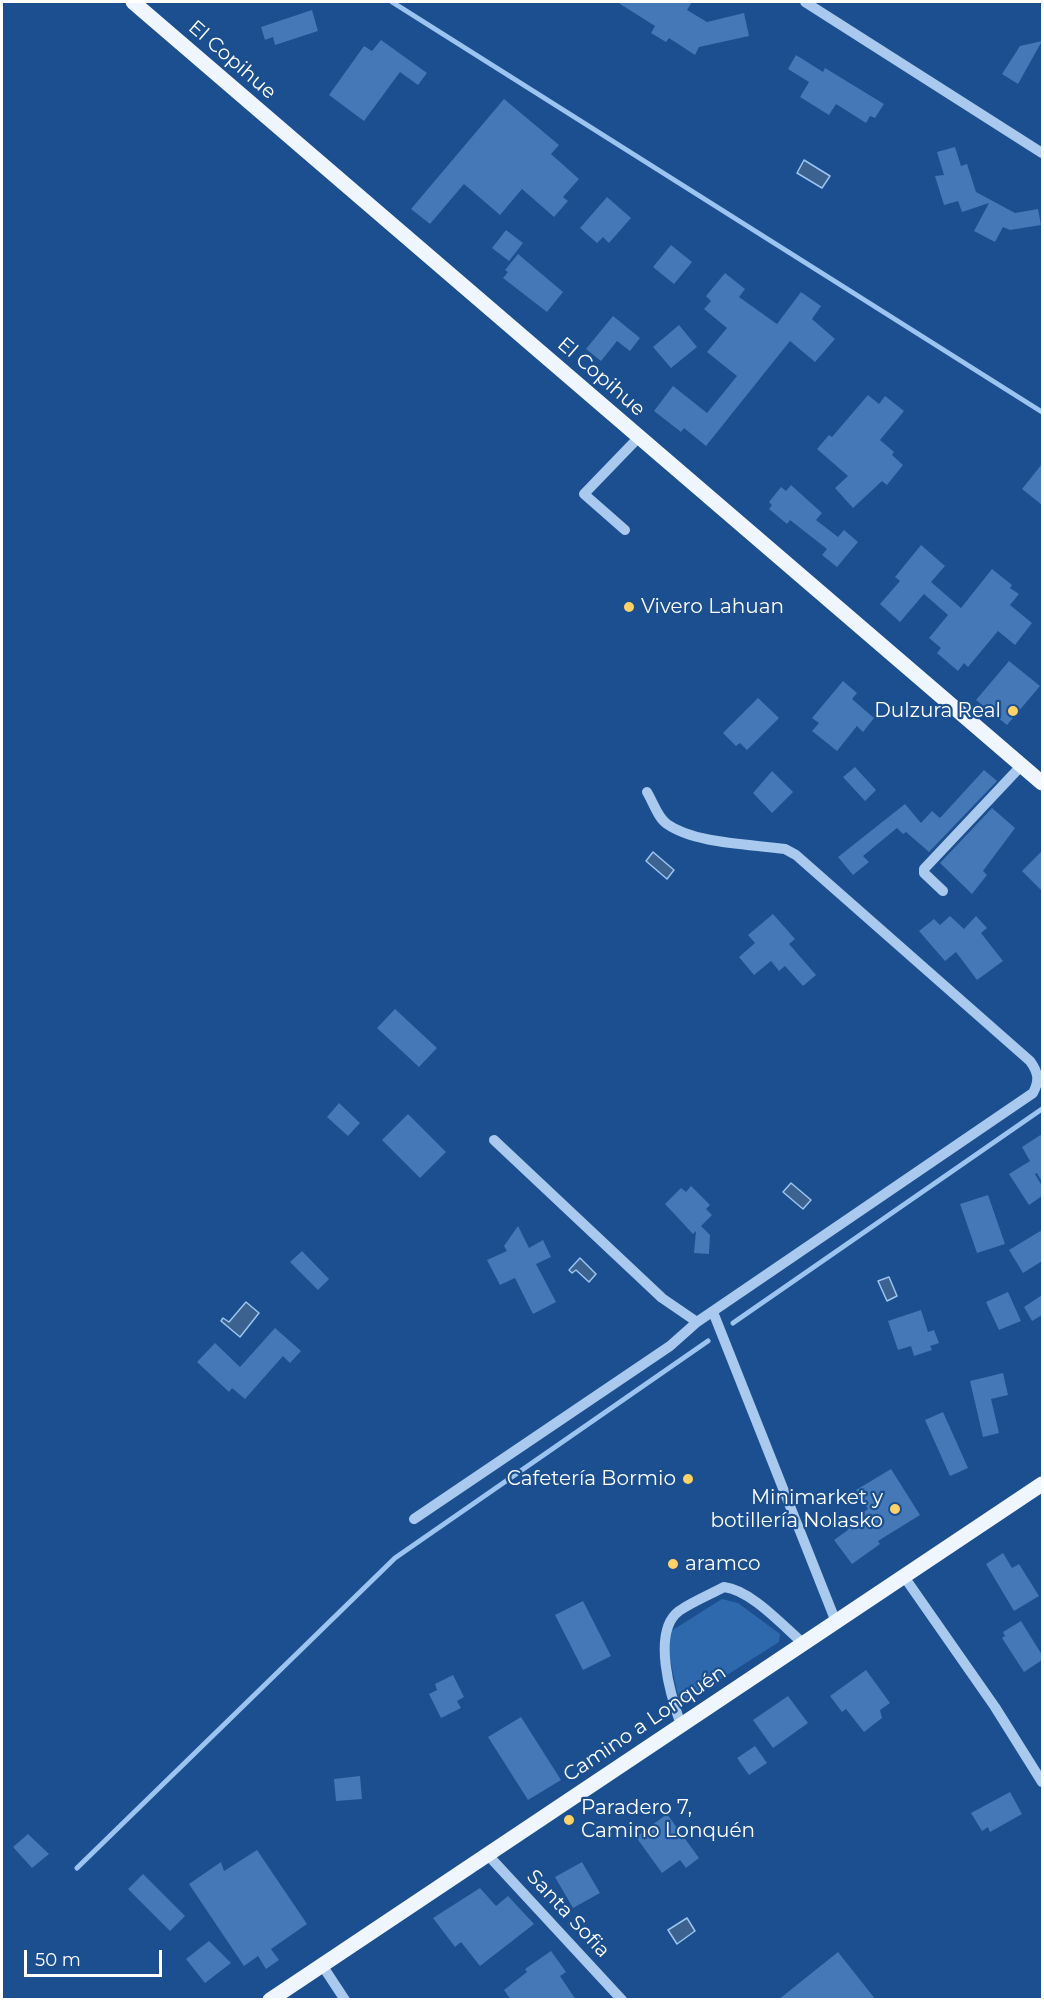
<!DOCTYPE html>
<html>
<head>
<meta charset="utf-8">
<style>
	body { margin:0 }
	#map { position:relative; width:1044px; height:2001px; overflow:hidden; background:#1b4f8f; font-family:Montserrat,sans-serif }
	canvas { display:block }
	.frame { position:absolute; inset:0; border:3px solid #fff; pointer-events:none }
	.scale { position:absolute; left:24px; top:1950px; width:138px; height:27px; box-sizing:border-box; border:3px solid #fff; border-top:0; padding-left:8px; font-size:18px; line-height:21px; white-space:nowrap; color:#fff; -webkit-text-stroke:4px #1b4f8f; paint-order:stroke }
</style>
</head>
<body>
<div id="map">
<canvas width="1044" height="2001"></canvas>
<div class="frame"></div>
<div class="scale">50 m</div>
</div>
<script>
const context = document.querySelector('canvas').getContext('2d');
context.lineJoin = 'round';
function fillPath(path, color) {
  context.fillStyle = color;
  context.fill(path, 'evenodd');
}
function stroke(path, color, width, dash) {
  context.strokeStyle = color;
  context.lineWidth = width;
  context.lineCap = dash ? 'butt' : 'round';
  context.setLineDash(dash || []);
  context.stroke(path);
}
function drawText(font, color, halo, rows, align = 'center') {
  context.font = font + ' Montserrat,sans-serif';
  context.lineWidth = 4.5;
  context.setLineDash([]);
  context.textBaseline = 'middle';
  context.strokeStyle = halo;
  context.fillStyle = color;
  for (const [text, x, y, turn = 0] of rows) {
    context.save();
    context.translate(x, y);
    context.rotate((+turn || 0) * Math.PI / 180);
    context.textAlign = isNaN(turn) ? turn : align;
    if (halo) context.strokeText(text, 0, 0);
    context.fillText(text, 0, 0);
    context.restore();
  }
}
fillPath(new Path2D(`
	M 722,1599 L 738,1603 L 780,1634 L 779,1642 L 686,1701 L 679,1700 L 666,1641 L 671,1631 Z`), '#2e69ad');
const water = new Path2D(`
	M 804,160 L 830,176 L 822,188 L 797,173 Z
	M 653,852 L 674,870 L 667,879 L 646,861 Z
	M 791,1183 L 811,1200 L 803,1209 L 783,1192 Z
	M 580,1258 L 596,1274 L 589,1282 L 576,1270 L 572,1273 L 569,1270 Z
	M 889,1277 L 897,1296 L 887,1301 L 878,1281 Z
	M 246,1302 L 259,1313 L 240,1337 L 221,1321 L 223,1318 L 229,1322 Z
	M 687,1918 L 695,1931 L 677,1944 L 668,1930 Z`);
fillPath(water, '#3c6290');
stroke(water, '#9cc4f0', 1.5);
stroke(new Path2D(`
	M 392,2 L 1042,412
	M 733,1323 L 1042,1109
	M 77,1868 L 395,1558 L 708,1341`), '#9cc4f0', 5);
fillPath(new Path2D(`
	M 617,2 L 692,2 L 687,10 L 707,22 L 744,13 L 749,36 L 699,47 L 695,55 L 669,38 L 666,42 L 651,33 L 655,26 Z
	M 312,10 L 318,31 L 275,45 L 273,37 L 265,40 L 261,27 Z
	M 381,40 L 427,73 L 418,85 L 400,72 L 364,121 L 329,95 L 364,46 L 372,51 Z
	M 1042,41 L 1018,84 L 1002,74 L 1020,46 Z
	M 796,55 L 823,72 L 825,68 L 884,104 L 875,118 L 870,116 L 866,123 L 836,104 L 829,115 L 800,97 L 809,82 L 788,69 Z
	M 504,99 L 559,145 L 551,154 L 579,179 L 563,197 L 568,201 L 554,217 L 522,189 L 500,215 L 464,184 L 430,224 L 411,209 Z
	M 955,147 L 961,166 L 967,164 L 976,192 L 1015,213 L 1038,209 L 1041,225 L 1010,230 L 1003,227 L 995,242 L 974,231 L 989,203 L 962,212 L 958,201 L 944,205 L 935,176 L 944,175 L 937,152 Z
	M 607,197 L 631,218 L 609,243 L 603,237 L 597,243 L 580,228 Z
	M 506,230 L 523,243 L 509,261 L 492,248 Z
	M 671,245 L 692,262 L 674,284 L 653,267 Z
	M 518,254 L 563,292 L 547,312 L 503,278 L 508,272 L 505,270 Z
	M 725,273 L 745,289 L 739,297 L 777,324 L 801,292 L 821,306 L 812,319 L 835,339 L 815,362 L 790,341 L 706,446 L 684,428 L 681,432 L 654,411 L 673,386 L 707,413 L 737,376 L 707,352 L 727,328 L 704,309 L 711,301 L 706,296 Z
	M 613,316 L 640,338 L 630,351 L 617,341 L 601,361 L 586,349 Z
	M 679,325 L 697,347 L 671,368 L 653,347 Z
	M 868,395 L 879,404 L 885,396 L 904,411 L 880,440 L 894,452 L 892,455 L 903,465 L 887,485 L 882,481 L 853,508 L 835,488 L 848,476 L 817,449 L 829,435 L 832,437 Z
	M 1042,464 L 1042,505 L 1022,489 Z
	M 791,485 L 822,513 L 816,520 L 838,537 L 844,530 L 858,542 L 837,567 L 822,555 L 827,549 L 790,520 L 787,524 L 769,509 L 772,505 L 769,502 L 781,487 L 786,491 Z
	M 921,545 L 945,566 L 931,582 L 961,608 L 992,569 L 1012,585 L 1010,588 L 1019,594 L 1010,605 L 1032,623 L 1015,645 L 998,631 L 968,667 L 964,663 L 958,671 L 937,653 L 941,648 L 929,638 L 948,615 L 924,594 L 900,622 L 880,604 L 900,581 L 895,577 Z
	M 1009,661 L 1040,686 L 1007,725 L 976,700 Z
	M 843,681 L 857,693 L 852,699 L 874,718 L 863,732 L 857,726 L 837,751 L 812,731 L 819,723 L 812,718 Z
	M 758,698 L 779,718 L 747,750 L 740,743 L 736,746 L 723,733 Z
	M 855,767 L 876,790 L 865,801 L 843,777 Z
	M 984,770 L 997,781 L 929,852 L 906,832 L 903,834 L 897,828 L 863,856 L 869,862 L 853,875 L 838,857 L 905,804 L 921,823 L 932,811 L 940,818 Z
	M 772,771 L 793,792 L 772,813 L 753,793 Z
	M 992,808 L 1015,828 L 983,871 L 987,875 L 972,894 L 940,863 Z
	M 1042,851 L 1042,891 L 1022,871 Z
	M 773,914 L 795,939 L 789,944 L 816,975 L 803,986 L 785,966 L 779,971 L 771,961 L 754,975 L 739,957 L 755,943 L 748,935 Z
	M 950,916 L 964,929 L 976,916 L 987,928 L 981,933 L 1003,961 L 977,980 L 956,952 L 945,961 L 919,931 L 934,919 L 940,925 Z
	M 395,1009 L 437,1048 L 419,1067 L 377,1028 Z
	M 339,1103 L 360,1123 L 348,1136 L 327,1117 Z
	M 408,1114 L 446,1152 L 420,1178 L 382,1140 Z
	M 1042,1134 L 1042,1182 L 1037,1173 L 1035,1174 L 1042,1186 L 1042,1196 L 1029,1205 L 1009,1174 L 1030,1161 L 1022,1147 Z
	M 691,1186 L 710,1205 L 706,1209 L 712,1215 L 701,1226 L 710,1235 L 709,1254 L 694,1253 L 696,1231 L 693,1234 L 665,1204 L 681,1188 L 686,1192 Z
	M 988,1195 L 1005,1244 L 977,1253 L 960,1204 Z
	M 518,1226 L 529,1248 L 543,1240 L 551,1257 L 536,1264 L 556,1302 L 533,1314 L 515,1278 L 500,1285 L 487,1260 L 507,1251 L 504,1246 Z
	M 1042,1230 L 1042,1261 L 1023,1273 L 1009,1250 Z
	M 302,1251 L 329,1279 L 318,1290 L 290,1262 Z
	M 1008,1292 L 1021,1321 L 999,1330 L 986,1302 Z
	M 1042,1295 L 1042,1315 L 1032,1321 L 1024,1307 Z
	M 921,1310 L 928,1332 L 934,1330 L 939,1343 L 930,1346 L 932,1350 L 914,1356 L 911,1346 L 898,1350 L 888,1321 Z
	M 275,1328 L 301,1351 L 290,1363 L 283,1356 L 245,1399 L 232,1388 L 229,1392 L 197,1362 L 215,1343 L 240,1367 Z
	M 1003,1373 L 1008,1395 L 991,1399 L 999,1433 L 983,1437 L 970,1381 Z
	M 943,1412 L 968,1468 L 950,1476 L 925,1420 Z
	M 891,1469 L 920,1515 L 878,1541 L 880,1544 L 852,1564 L 834,1540 L 848,1530 L 844,1526 L 868,1509 L 856,1490 Z
	M 1003,1553 L 1012,1568 L 1019,1564 L 1039,1596 L 1014,1611 L 986,1564 Z
	M 583,1601 L 611,1656 L 583,1670 L 555,1615 Z
	M 1021,1621 L 1042,1655 L 1042,1660 L 1024,1672 L 1002,1638 L 1005,1636 L 1003,1632 Z
	M 866,1670 L 890,1703 L 880,1710 L 882,1718 L 864,1732 L 846,1709 L 842,1712 L 830,1696 Z
	M 453,1675 L 464,1697 L 457,1701 L 461,1708 L 441,1718 L 429,1694 L 437,1690 L 435,1684 Z
	M 788,1696 L 808,1723 L 773,1748 L 753,1720 Z
	M 521,1717 L 561,1780 L 528,1800 L 488,1737 Z
	M 755,1746 L 767,1763 L 749,1775 L 737,1758 Z
	M 360,1776 L 362,1799 L 336,1801 L 334,1779 Z
	M 1010,1792 L 1022,1814 L 990,1832 L 988,1827 L 982,1831 L 971,1813 Z
	M 667,1814 L 699,1858 L 686,1868 L 680,1860 L 662,1873 L 636,1837 Z
	M 28,1834 L 49,1854 L 32,1868 L 13,1847 Z
	M 257,1850 L 307,1924 L 271,1949 L 279,1960 L 266,1969 L 258,1956 L 244,1966 L 189,1884 L 221,1862 L 224,1871 Z
	M 582,1862 L 600,1893 L 573,1908 L 555,1877 Z
	M 143,1874 L 185,1916 L 170,1931 L 128,1889 Z
	M 480,1888 L 496,1906 L 508,1896 L 534,1924 L 480,1966 L 461,1942 L 455,1947 L 433,1918 Z
	M 209,1941 L 231,1963 L 205,1983 L 186,1959 Z
	M 551,1951 L 566,1972 L 560,1976 L 576,2000 L 511,2000 L 504,1990 L 527,1972 L 525,1969 Z
	M 838,1952 L 876,2000 L 778,2000 Z`), '#4478b7');
stroke(new Path2D(`
	M 805,2 L 1042,153
	M 625,530 L 584,494 L 639,437
	M 943,891 L 924,873 L 924,869 L 1022,765
	M 494,1140 L 662,1298 L 697,1322
	M 713,1312 L 836,1622
	M 414,1519 L 670,1346 L 697,1322 L 1033,1093 C 1040,1080 1038,1072 1030,1061 L 796,855 L 785,849 C 751,844 695,844 667,824 C 658,818 653,802 647,792
	M 905,1578 L 995,1707 L 1042,1782
	M 681,1725 C 671,1697 651,1632 679,1611 C 692,1602 709,1595 724,1587 C 751,1590 783,1626 804,1644
	M 487,1854 L 622,2000
	M 322,1965 L 345,2000`), '#a9c9ee', 10);
stroke(new Path2D(`
	M 133,2 L 1042,783
	M 270,2000 L 1042,1484`), '#f0f6ff', 15);
for (const [x, y, r, color] of [
	[629,607,6,"#ffd166"],
	[1013,711,6,"#ffd166"],
	[688,1479,6,"#ffd166"],
	[895,1509,6,"#ffd166"],
	[673,1564,6,"#ffd166"],
	[569,1820,6,"#ffd166"]
]) {
  const dot = new Path2D();
  dot.arc(x, y, r, 0, 2 * Math.PI);
  context.fillStyle = color;
  context.fill(dot);
  stroke(dot, '#1b4f8f', 2);
}
drawText('20px', '#fff', '#1b4f8f', [
	["El Copihue",232,60,41],
	["El Copihue",601,377,41],
	["Camino a Lonquén",645,1724,-34],
	["Santa Sofia",568,1914,47]
]);
drawText('20px', '#fff', '#1b4f8f', [
	["Vivero Lahuan",641,607],
	["Dulzura Real",1001,711,"right"],
	["Cafetería Bormio",676,1479,"right"],
	["Minimarket y",883,1498,"right"],
	["botillería Nolasko",883,1521,"right"],
	["aramco",685,1564],
	["Paradero 7,",581,1808],
	["Camino Lonquén",581,1831]
], 'left');
</script>
</body>
</html>
